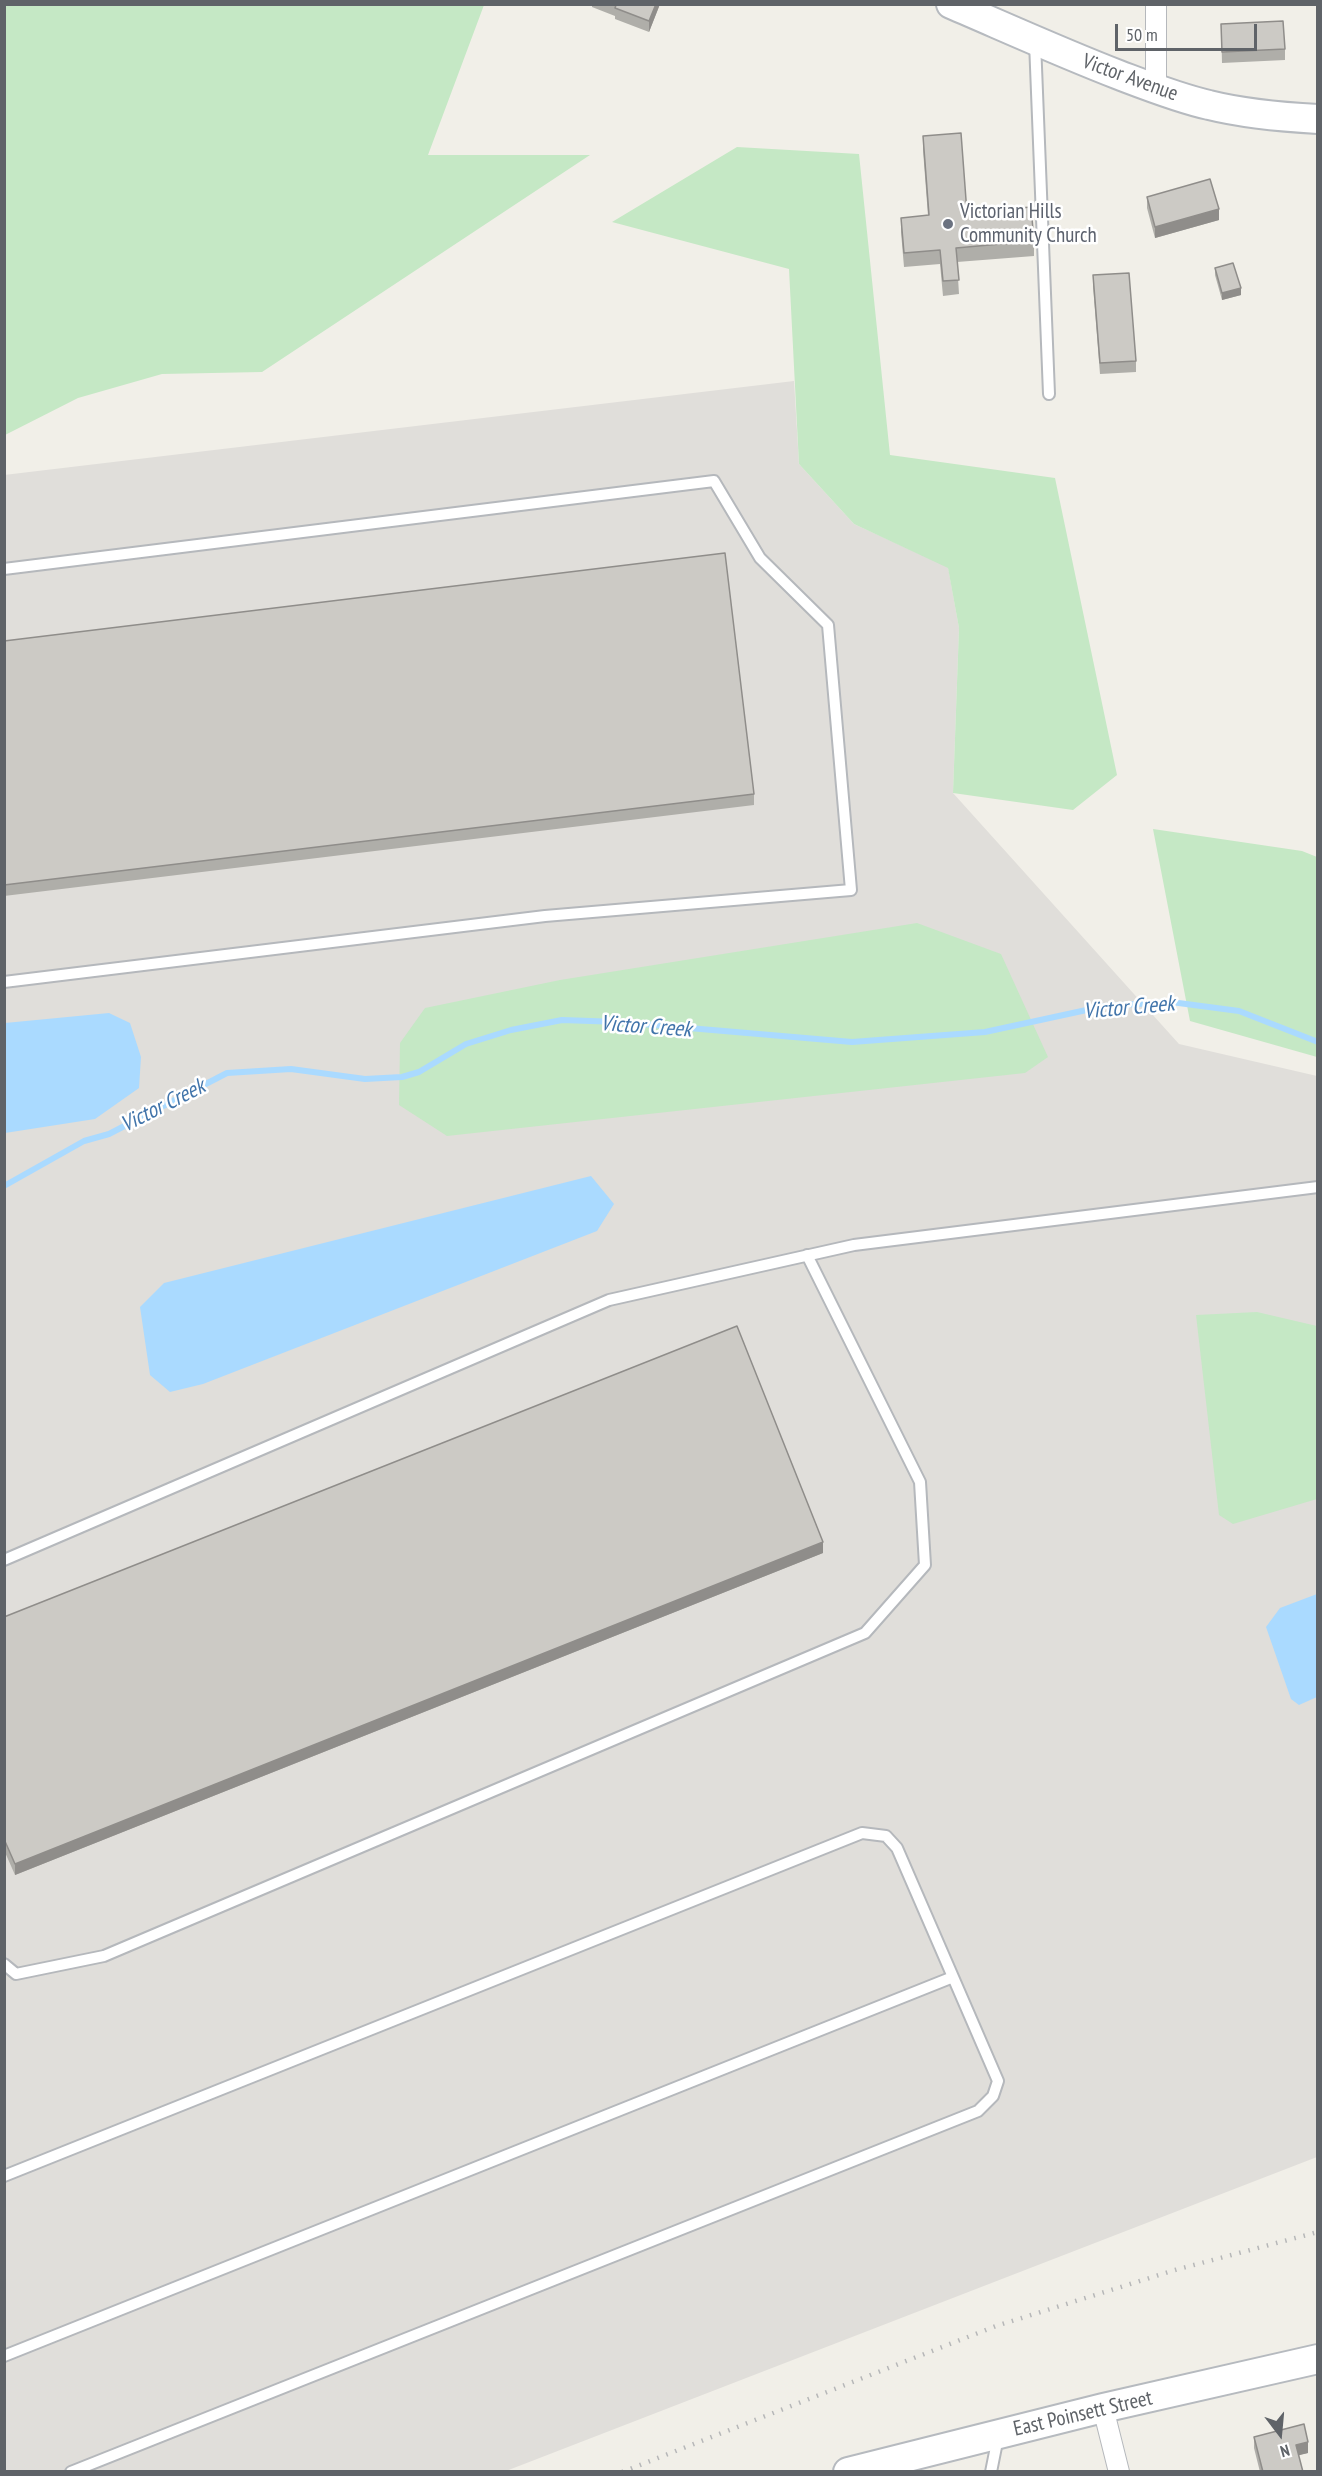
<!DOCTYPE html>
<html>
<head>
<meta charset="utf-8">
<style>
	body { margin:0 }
	#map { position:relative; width:1322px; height:2476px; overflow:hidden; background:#f1efe8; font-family:"PT Sans Narrow",sans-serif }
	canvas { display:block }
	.frame { position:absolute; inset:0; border:6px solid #5f6368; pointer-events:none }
	.north { position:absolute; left:1250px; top:2404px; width:60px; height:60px; -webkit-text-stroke:4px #fff; paint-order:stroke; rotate:164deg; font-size:16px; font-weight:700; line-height:24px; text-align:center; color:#5f6368 }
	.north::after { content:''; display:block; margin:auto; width:21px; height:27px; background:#5f6368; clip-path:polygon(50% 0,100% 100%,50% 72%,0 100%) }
	.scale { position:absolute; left:1115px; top:24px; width:142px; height:27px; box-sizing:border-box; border:3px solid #5f6368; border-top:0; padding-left:8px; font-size:18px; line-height:21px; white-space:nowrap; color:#5f6368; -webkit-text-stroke:4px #fff; paint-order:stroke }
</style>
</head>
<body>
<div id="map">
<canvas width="1322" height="2476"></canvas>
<div class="frame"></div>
<div class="north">N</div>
<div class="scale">50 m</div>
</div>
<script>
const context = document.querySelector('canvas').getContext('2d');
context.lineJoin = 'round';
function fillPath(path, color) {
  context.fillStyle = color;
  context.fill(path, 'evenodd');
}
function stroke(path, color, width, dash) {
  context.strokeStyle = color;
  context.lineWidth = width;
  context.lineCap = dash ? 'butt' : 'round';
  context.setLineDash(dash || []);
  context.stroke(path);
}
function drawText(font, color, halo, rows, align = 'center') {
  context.font = font + ' "PT Sans Narrow",sans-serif';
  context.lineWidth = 5;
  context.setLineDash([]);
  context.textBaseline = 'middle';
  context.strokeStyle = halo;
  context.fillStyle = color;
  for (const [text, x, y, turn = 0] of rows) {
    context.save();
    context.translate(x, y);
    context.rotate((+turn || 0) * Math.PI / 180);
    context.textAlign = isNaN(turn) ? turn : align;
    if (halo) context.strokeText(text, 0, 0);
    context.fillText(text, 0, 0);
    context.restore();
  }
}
fillPath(new Path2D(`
	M 794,381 L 799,464 L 854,524 L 948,567 L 959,628 L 953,793 L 1179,1044 L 1317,1076 L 1317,2157 L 506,2471 L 5,2471 L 4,475 Z`), '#e0deda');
fillPath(new Path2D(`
	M 5,4 L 484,5 L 428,155 L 590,155 L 262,372 L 162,374 L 78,398 L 5,435 Z
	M 737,147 L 859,154 L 890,455 L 1055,478 L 1117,775 L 1073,810 L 953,793 L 959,628 L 948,568 L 854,524 L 799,464 L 789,269 L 612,222 Z
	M 1153,829 L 1302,851 L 1317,857 L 1317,1057 L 1190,1021 Z
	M 917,923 L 1001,954 L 1048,1057 L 1025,1073 L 447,1136 L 399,1105 L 400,1043 L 425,1008 L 560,980 Z
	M 1257,1312 L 1317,1326 L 1317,1499 L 1233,1524 L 1219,1515 L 1196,1315 Z`), '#c5e8c5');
fillPath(new Path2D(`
	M 109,1013 L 130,1023 L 141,1057 L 139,1088 L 95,1119 L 5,1133 L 5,1023 Z
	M 591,1176 L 614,1204 L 597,1231 L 203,1384 L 170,1392 L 150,1375 L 140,1307 L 164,1283 Z
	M 1317,1594 L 1317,1697 L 1299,1705 L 1291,1699 L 1266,1627 L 1280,1608 Z`), '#aadaff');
stroke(new Path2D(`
	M 4,1186 L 84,1141 L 109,1134 L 227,1073 L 291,1069 L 365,1079 L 402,1077 L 419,1072 L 466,1044 L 511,1030 L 562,1020 L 619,1022 L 852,1042 L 985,1032 L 1105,1006 L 1171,1002 L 1239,1011 L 1318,1042`), '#aadaff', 6);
const lane = new Path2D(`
	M 1035,42 L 1049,394
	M 4,569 L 714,481 L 760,558 L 828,625 L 851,890 L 545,916 L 4,982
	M 4,1560 L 609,1300 L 854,1245 L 1318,1187
	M 4,1964 L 16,1974 L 104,1956 L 865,1633 L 925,1565 L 920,1482 L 807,1255
	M 4,2176 L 862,1833 L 886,1836 L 897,1848 L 953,1977 L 4,2356
	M 71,2472 L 978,2111 L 993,2096 L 998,2081 L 953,1977
	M 991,2472 L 998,2437`);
const street = new Path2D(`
	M 1156,4 L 1156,89
	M 1103,2408 L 1119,2472`);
const secondary = new Path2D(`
	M 951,4 C 1007,28 1062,53 1119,75 C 1148,86 1178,98 1209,105 C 1245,114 1281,117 1318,119
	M 848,2472 L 1103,2408 L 1318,2359`);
stroke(lane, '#b5b8bc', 14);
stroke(street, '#b5b8bc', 22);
stroke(secondary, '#b6babf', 32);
stroke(lane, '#fff', 10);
stroke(street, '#fff', 20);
stroke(secondary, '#fff', 28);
stroke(new Path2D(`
	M 622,2472 L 996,2326 L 1175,2270 L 1318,2232`), '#b6b7b8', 4.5, [1.5, 8]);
fillPath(new Path2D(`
	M 592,4 L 660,4 L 649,32 L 615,19 L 615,16 L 592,7 Z
	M 1221,24 L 1285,49 L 1285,60 L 1222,63 Z
	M 923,136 L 967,213 L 1034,241 L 1034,256 L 957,262 L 959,294 L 943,296 L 940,264 L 904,267 L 901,232 L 901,218 L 928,216 L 923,150 Z
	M 1147,197 L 1219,220 L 1155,238 L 1147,208 Z
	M 1215,268 L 1241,295 L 1222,300 L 1215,275 Z
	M 1093,275 L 1136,361 L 1136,372 L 1100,374 L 1093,286 Z
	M 4,641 L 754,794 L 754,805 L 4,896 Z
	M 823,1553 L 15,1875 L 4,1850 L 4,1617 Z
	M 1254,2437 L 1308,2453 L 1298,2455 L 1303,2472 L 1260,2472 L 1254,2448 Z`), '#afaea9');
fillPath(new Path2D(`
	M 656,4 L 660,4 L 649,32 L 649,21 Z
	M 1219,209 L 1219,220 L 1155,238 L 1155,227 Z
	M 1241,288 L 1241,295 L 1222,300 L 1222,293 Z
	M 823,1542 L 823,1553 L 15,1875 L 15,1864 Z
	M 1308,2442 L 1308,2453 L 1296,2456 L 1296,2445 Z`), '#8f8d8a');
const building = new Path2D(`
	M 615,4 L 656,4 L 649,21 L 615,8 L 616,5 Z
	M 1283,21 L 1285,49 L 1222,52 L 1221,24 Z
	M 961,133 L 967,213 L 1031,207 L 1034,241 L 956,248 L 959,280 L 943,281 L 940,250 L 904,253 L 901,218 L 929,215 L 923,136 Z
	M 1210,179 L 1219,209 L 1155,227 L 1147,197 Z
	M 1233,263 L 1241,288 L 1222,293 L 1215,268 Z
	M 1129,273 L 1136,361 L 1100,363 L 1093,275 Z
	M 725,553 L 754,794 L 4,885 L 4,641 Z
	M 737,1326 L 823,1542 L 15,1864 L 4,1839 L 4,1617 Z
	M 1304,2424 L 1308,2442 L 1296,2445 L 1303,2472 L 1263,2472 L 1254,2437 Z`);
fillPath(building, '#cccac5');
stroke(building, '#8f8d8a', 1.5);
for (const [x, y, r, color] of [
	[948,224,6,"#6b7280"]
]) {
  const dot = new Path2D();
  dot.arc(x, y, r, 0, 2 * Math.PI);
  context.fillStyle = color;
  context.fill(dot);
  stroke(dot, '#fff', 2);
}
drawText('21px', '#5f6368', '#fff', [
	["Victor Avenue",1130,78,20],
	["East Poinsett Street",1083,2414,-13]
]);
drawText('21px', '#5b616d', '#fff', [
	["Victorian Hills",960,212],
	["Community Church",960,236]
], 'left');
drawText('italic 22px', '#4174aa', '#fff', [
	["Victor Creek",1129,1008,-5],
	["Victor Creek",646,1027,4],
	["Victor Creek",163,1106,-27]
]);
</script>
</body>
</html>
